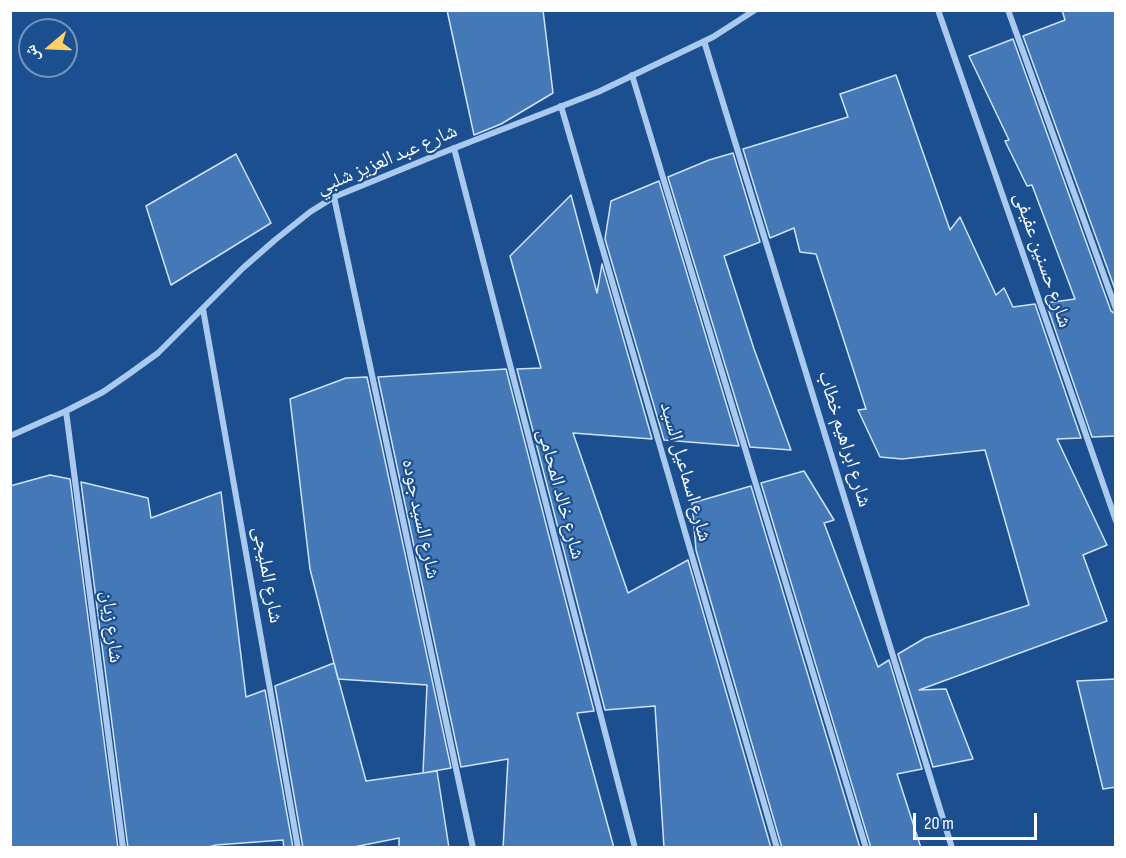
<!DOCTYPE html>
<html>
<head>
<meta charset="utf-8">
<style>
	body { margin:0 }
	#map { position:relative; width:1126px; height:858px; overflow:hidden; background:#1b4f8f; font-family:"Sofia Sans Condensed","Noto Naskh Arabic",sans-serif }
	canvas { display:block }
	.frame { position:absolute; inset:0; border:12px solid #fff; pointer-events:none }
	.north { position:absolute; left:18px; top:18px; width:60px; height:60px; box-sizing:border-box; background:#1b4f8f; border:2px solid #7695bc; border-radius:50%; rotate:251deg; font-size:16px; font-weight:700; line-height:24px; text-align:center; color:#fff }
	.north::after { content:''; display:block; margin:auto; width:21px; height:27px; background:#ffd166; clip-path:polygon(50% 0,100% 100%,50% 72%,0 100%) }
	.scale { position:absolute; left:913px; top:813px; width:124px; height:27px; box-sizing:border-box; border:3px solid #fff; border-top:0; padding-left:8px; font-size:18px; line-height:21px; white-space:nowrap; color:#fff; -webkit-text-stroke:4px #1b4f8f; paint-order:stroke }
</style>
</head>
<body>
<div id="map">
<canvas width="1126" height="858"></canvas>
<div class="frame"></div>
<div class="north">ش</div>
<div class="scale">20 m</div>
</div>
<script>
const context = document.querySelector('canvas').getContext('2d');
context.lineJoin = 'round';
function fillPath(path, color) {
  context.fillStyle = color;
  context.fill(path, 'evenodd');
}
function stroke(path, color, width, dash) {
  context.strokeStyle = color;
  context.lineWidth = width;
  context.lineCap = dash ? 'butt' : 'round';
  context.setLineDash(dash || []);
  context.stroke(path);
}
function drawText(font, color, halo, rows, align = 'center') {
  context.font = font + ' "Sofia Sans Condensed","Noto Naskh Arabic",sans-serif';
  context.lineWidth = 4.5;
  context.setLineDash([]);
  context.textBaseline = 'middle';
  context.strokeStyle = halo;
  context.fillStyle = color;
  for (const [text, x, y, turn = 0] of rows) {
    context.save();
    context.translate(x, y);
    context.rotate((+turn || 0) * Math.PI / 180);
    context.textAlign = isNaN(turn) ? turn : align;
    if (halo) context.strokeText(text, 0, 0);
    context.fillText(text, 0, 0);
    context.restore();
  }
}
const building = new Path2D(`
	M 447,10 L 543,10 L 553,93 L 501,124 L 474,135 Z
	M 1062,10 L 1116,10 L 1116,292 L 1023,36 L 1065,20 Z
	M 1013,39 L 1111,311 L 1116,314 L 1116,436 L 1092,437 L 1046,303 L 1075,299 L 1032,185 L 1027,186 L 1005,141 L 1009,140 L 969,56 Z
	M 896,75 L 950,230 L 960,217 L 996,295 L 1004,288 L 1013,307 L 1035,304 L 1081,438 L 1057,439 L 1107,545 L 1083,555 L 1107,621 L 919,690 L 946,689 L 973,759 L 933,767 L 898,654 L 925,638 L 1029,605 L 985,450 L 902,459 L 880,457 L 858,410 L 866,409 L 816,254 L 800,252 L 794,228 L 770,238 L 743,149 L 848,117 L 840,94 Z
	M 733,153 L 760,242 L 724,256 L 754,349 L 791,450 L 750,447 L 668,177 L 709,160 Z
	M 236,154 L 271,223 L 171,285 L 146,206 Z
	M 659,181 L 739,446 L 664,440 L 605,239 L 611,201 Z
	M 571,195 L 597,293 L 602,264 L 652,439 L 573,433 L 628,593 L 688,560 L 771,848 L 664,848 L 655,706 L 605,710 L 517,369 L 541,368 L 510,256 Z
	M 506,369 L 594,711 L 577,713 L 614,848 L 503,848 L 508,759 L 461,767 L 378,377 Z
	M 367,377 L 451,768 L 423,773 L 427,685 L 338,679 L 310,569 L 290,399 L 346,378 Z
	M 804,471 L 834,520 L 824,523 L 878,667 L 889,660 L 922,769 L 897,774 L 921,848 L 871,848 L 761,483 Z
	M 50,475 L 70,479 L 118,848 L 10,848 L 10,486 Z
	M 81,482 L 148,498 L 151,518 L 221,492 L 246,697 L 265,690 L 293,848 L 284,848 L 283,840 L 216,845 L 204,848 L 128,848 Z
	M 751,486 L 860,848 L 782,848 L 696,550 L 692,503 Z
	M 334,663 L 366,781 L 437,771 L 449,848 L 399,848 L 399,838 L 349,848 L 303,848 L 275,686 Z
	M 1116,679 L 1116,787 L 1103,789 L 1077,681 Z`);
fillPath(building, '#4478b7');
stroke(building, '#cfe3fa', 1.5);
stroke(new Path2D(`
	M 938,10 L 1116,521
	M 1008,10 L 1116,309
	M 704,41 L 952,848
	M 632,75 L 866,848
	M 561,106 L 777,848
	M 454,148 L 635,848
	M 334,197 L 473,848
	M 203,309 L 298,848
	M 66,411 L 123,848
	M 10,436 L 66,411 L 103,392 L 129,374 L 158,353 L 243,268 L 275,240 L 310,212 L 334,197 L 434,156 L 598,92 L 713,37 L 755,10`), '#a9c9ee', 6);
drawText('20px', '#fff', '#1b4f8f', [
	["شارع عبد العزيز شلبي",387,160,-23],
	["شارع حسنين عفيفى",1042,260,71],
	["شارع ابراهيم خطاب",844,439,73],
	["شارع اسماعيل السيد",685,472,74],
	["شارع خالد المحامى",560,494,75],
	["شارع السيد جوده",420,519,78],
	["شارع المليجى",267,575,80],
	["شارع زيان",111,627,83]
]);
</script>
</body>
</html>
